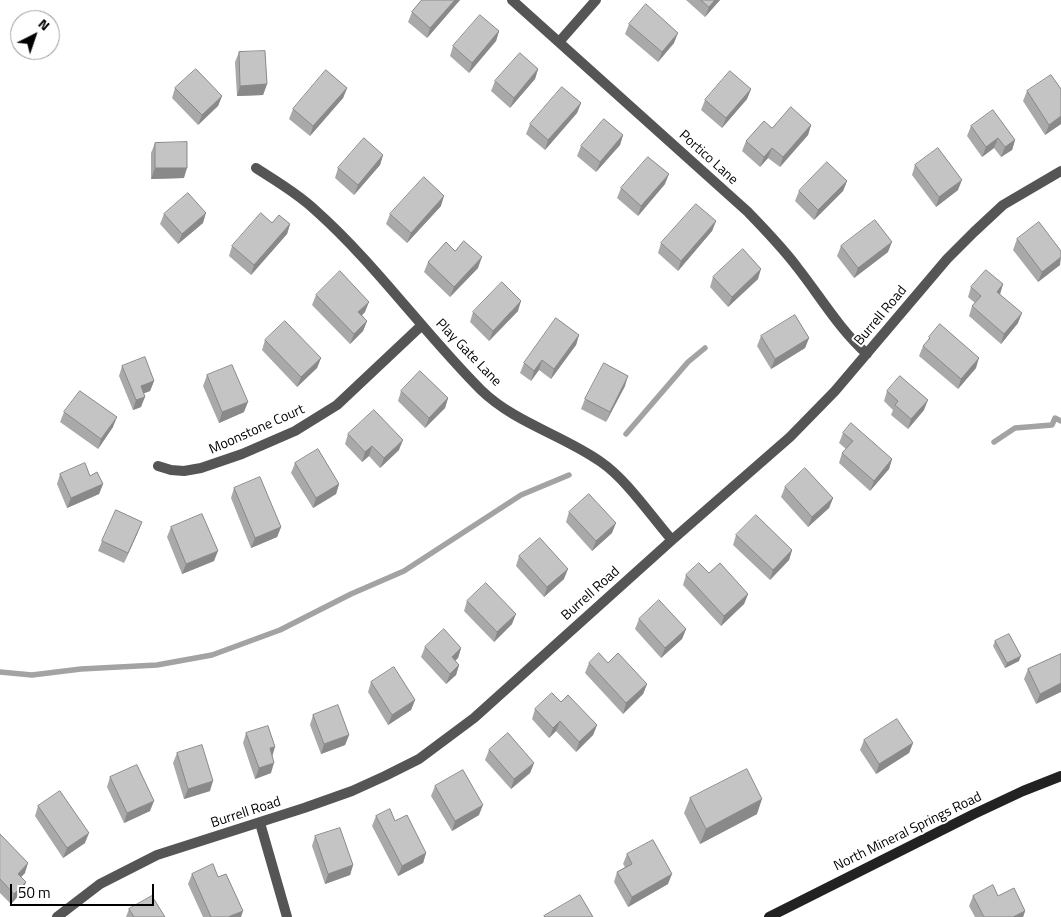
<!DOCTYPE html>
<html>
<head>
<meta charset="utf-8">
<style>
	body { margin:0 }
	#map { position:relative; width:1061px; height:917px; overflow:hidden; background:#fff; font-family:"Titillium Web",sans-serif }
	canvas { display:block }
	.north { position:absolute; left:10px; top:10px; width:50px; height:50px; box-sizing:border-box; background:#fff; border:1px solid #999; border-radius:50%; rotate:41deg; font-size:14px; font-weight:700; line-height:20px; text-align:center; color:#000 }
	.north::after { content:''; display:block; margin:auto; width:18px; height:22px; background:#000; clip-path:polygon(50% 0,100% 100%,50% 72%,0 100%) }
	.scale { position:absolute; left:10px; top:884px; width:144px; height:22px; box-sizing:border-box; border:2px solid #000; border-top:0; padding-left:6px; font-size:15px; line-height:18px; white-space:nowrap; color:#000; -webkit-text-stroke:4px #fff; paint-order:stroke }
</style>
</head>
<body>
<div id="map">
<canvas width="1061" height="917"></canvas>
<div class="north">N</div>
<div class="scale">50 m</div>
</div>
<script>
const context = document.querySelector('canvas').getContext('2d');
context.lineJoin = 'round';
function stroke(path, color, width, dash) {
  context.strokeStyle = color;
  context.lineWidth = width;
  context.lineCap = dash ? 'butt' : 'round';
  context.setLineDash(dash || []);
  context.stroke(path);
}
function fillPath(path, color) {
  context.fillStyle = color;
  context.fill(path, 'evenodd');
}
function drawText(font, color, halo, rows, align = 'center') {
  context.font = font + ' "Titillium Web",sans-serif';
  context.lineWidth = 4;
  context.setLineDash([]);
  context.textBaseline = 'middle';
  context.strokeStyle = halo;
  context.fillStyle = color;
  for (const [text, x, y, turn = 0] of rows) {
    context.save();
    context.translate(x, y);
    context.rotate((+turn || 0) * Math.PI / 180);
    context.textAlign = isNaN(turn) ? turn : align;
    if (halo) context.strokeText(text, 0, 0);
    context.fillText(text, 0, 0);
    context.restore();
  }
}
stroke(new Path2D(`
	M 626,434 L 688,362 L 705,348
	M 994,442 L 1015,428 L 1052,425 L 1055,418 L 1061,421
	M 0,672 L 32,675 L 81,669 L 157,665 L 212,655 L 280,630 L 351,594 L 404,571 L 521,495 L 569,475`), '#a3a3a3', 5.5);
stroke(new Path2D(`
	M 512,0 L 748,212 C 765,230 782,247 797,267 C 820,296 839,329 867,354
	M 559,42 L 596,0
	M 256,168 C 276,181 297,193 314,209 C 376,264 423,332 481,390 C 515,423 563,435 601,462 C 627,480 651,516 672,540
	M 158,466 L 171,470 L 184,471 L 201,468 L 242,454 L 295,431 L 337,405 L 422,325
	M 260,823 L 287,917
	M 57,917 L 100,884 L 157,855 L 304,808 L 352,791 L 385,776 L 419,759 L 474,718 L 672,540 L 790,437 L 835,391 L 947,259 L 974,232 L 1003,205 L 1061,171`), '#555', 10);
stroke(new Path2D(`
	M 769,917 L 974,814 L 1023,791 L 1061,776`), '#222', 10);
fillPath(new Path2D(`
	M 422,0 L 460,0 L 427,38 L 408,22 L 412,12 Z
	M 686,0 L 720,0 L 705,17 Z
	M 629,24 L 674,43 L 658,62 L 625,34 Z
	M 499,31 L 496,41 L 469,73 L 450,56 L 453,46 Z
	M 239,52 L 267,84 L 263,95 L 237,96 L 235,62 Z
	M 538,69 L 535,79 L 510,108 L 491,91 L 495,81 Z
	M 175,88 L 222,96 L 218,106 L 198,125 L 172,98 Z
	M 347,88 L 343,98 L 310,136 L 289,119 L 293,109 Z
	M 751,89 L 747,99 L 722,128 L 701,110 L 705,100 Z
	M 1027,91 L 1061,124 L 1045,135 L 1023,101 Z
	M 581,103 L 577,113 L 545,150 L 526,134 L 530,124 Z
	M 811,125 L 808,135 L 780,167 L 768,158 L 760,167 L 742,151 L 746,141 L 772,128 Z
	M 971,126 L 1015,140 L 1012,150 L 1001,157 L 994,148 L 982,157 L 967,136 Z
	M 623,135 L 620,145 L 596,172 L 577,156 L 581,146 Z
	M 155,143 L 184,178 L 151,179 L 151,153 Z
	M 383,155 L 380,165 L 354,195 L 335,178 L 338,168 Z
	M 915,165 L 958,190 L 936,207 L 912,175 Z
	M 847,181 L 843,191 L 814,220 L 795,201 L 799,191 Z
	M 665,184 L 638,216 L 617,198 L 621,188 Z
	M 441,206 L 407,243 L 386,224 L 390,214 Z
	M 164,214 L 203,223 L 178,244 L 160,224 Z
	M 716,221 L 712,231 L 678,271 L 658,253 L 661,243 Z
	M 272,223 L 290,224 L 287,234 L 251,275 L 229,256 L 232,246 Z
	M 1017,239 L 1060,265 L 1038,282 L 1013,250 Z
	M 841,246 L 888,252 L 854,278 L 837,256 Z
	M 428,262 L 478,268 L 450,297 L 424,272 Z
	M 713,277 L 758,279 L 728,307 L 710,287 Z
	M 1003,284 L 1000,294 L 1018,323 L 1001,344 L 969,316 L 972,306 L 975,303 L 968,297 L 971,287 Z
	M 316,295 L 365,312 L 362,315 L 367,321 L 363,331 L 350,344 L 312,305 Z
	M 518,311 L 489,341 L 470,322 L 473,312 Z
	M 579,335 L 576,345 L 551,379 L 539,370 L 531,381 L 520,373 L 524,363 Z
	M 761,336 L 809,338 L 805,348 L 771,369 L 757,346 Z
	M 929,337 L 976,368 L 958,389 L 919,356 L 923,346 L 928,341 Z
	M 265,340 L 321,358 L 317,368 L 297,387 L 262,350 Z
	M 122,366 L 154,381 L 150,391 L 144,393 L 141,407 L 133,410 L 119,376 Z
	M 207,375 L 244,412 L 219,423 L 203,386 Z
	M 625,386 L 606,422 L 581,409 L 585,399 Z
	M 401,391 L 448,398 L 445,408 L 425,428 L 398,401 Z
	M 887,391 L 924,410 L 908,429 L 891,415 L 893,410 L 884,401 Z
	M 64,412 L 113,427 L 98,449 L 60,422 Z
	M 843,433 L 892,459 L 889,469 L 870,491 L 839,463 L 842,453 L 846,449 L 839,443 Z
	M 348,434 L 399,450 L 380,468 L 369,456 L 362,462 L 345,444 Z
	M 295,463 L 339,484 L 336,494 L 313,508 L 291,473 Z
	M 60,474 L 90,476 L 103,484 L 99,494 L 67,508 L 57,484 Z
	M 785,487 L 833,498 L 829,508 L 808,527 L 781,497 Z
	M 234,488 L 281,527 L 277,537 L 251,548 L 231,498 Z
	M 569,512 L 612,533 L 592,551 L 566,522 Z
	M 171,527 L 214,561 L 182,574 L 167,537 Z
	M 138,532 L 124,563 L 98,551 L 102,541 Z
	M 736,535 L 792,550 L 789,560 L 770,580 L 733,545 Z
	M 519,556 L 564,579 L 544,597 L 516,566 Z
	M 686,575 L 748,594 L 744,604 L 721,626 L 683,585 Z
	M 467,601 L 512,624 L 494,642 L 464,611 Z
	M 639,619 L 686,629 L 682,639 L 661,658 L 635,629 Z
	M 995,641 L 1019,661 L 1005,668 L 993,646 Z
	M 425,647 L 461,648 L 458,658 L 455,661 L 459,665 L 456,675 L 446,684 L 421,657 Z
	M 1061,654 L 1036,704 L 1024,679 L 1028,669 Z
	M 589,663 L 608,663 L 647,684 L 643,694 L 623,714 L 585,673 Z
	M 371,682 L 415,700 L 411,710 L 388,725 L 368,692 Z
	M 561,702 L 597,725 L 593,735 L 576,752 L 556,731 L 549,738 L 532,719 L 535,709 Z
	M 313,715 L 349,735 L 345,745 L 321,754 L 310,725 Z
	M 246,733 L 272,756 L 271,773 L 255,779 L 243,743 Z
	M 864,740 L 913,743 L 909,753 L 876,774 L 860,750 Z
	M 489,750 L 534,763 L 530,773 L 511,789 L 485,760 Z
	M 177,753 L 210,791 L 184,799 L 173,763 Z
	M 110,777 L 150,811 L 124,823 L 107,787 Z
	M 435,786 L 479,815 L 452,831 L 431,796 Z
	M 690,798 L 757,814 L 700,844 L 684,813 Z
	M 38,806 L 85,843 L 63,858 L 35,816 Z
	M 376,816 L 395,821 L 426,853 L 423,863 L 398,876 L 372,826 Z
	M 0,834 L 25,873 L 21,877 L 26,882 L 22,892 L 11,904 L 0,893 Z
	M 315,836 L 353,865 L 350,875 L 325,884 L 312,846 Z
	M 627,854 L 668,884 L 628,907 L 614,882 L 617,872 L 625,867 L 623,864 Z
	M 192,874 L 218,877 L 241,917 L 203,917 L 188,884 Z
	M 973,896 L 998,896 L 1025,911 L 1023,917 L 975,917 L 969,906 Z
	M 129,909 L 165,917 L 126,917 Z`), '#a9a9a9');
fillPath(new Path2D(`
	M 455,0 L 460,0 L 427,38 L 430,28 Z
	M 715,0 L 720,0 L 705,17 L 709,7 Z
	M 499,31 L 496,41 L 469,73 L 472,63 Z
	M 678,33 L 674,43 L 658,62 L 662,52 Z
	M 538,69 L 535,79 L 510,108 L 514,98 Z
	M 267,84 L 263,95 L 237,96 L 240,86 Z
	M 347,88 L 343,98 L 310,136 L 313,126 Z
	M 751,89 L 747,99 L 722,128 L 726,118 Z
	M 222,96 L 218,106 L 198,125 L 202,115 Z
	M 581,103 L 577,113 L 545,150 L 548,140 Z
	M 1061,116 L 1061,124 L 1045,135 L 1049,125 Z
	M 811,125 L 808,135 L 780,167 L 783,157 Z
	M 623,135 L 620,145 L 596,172 L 600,162 Z
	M 998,138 L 994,148 L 982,157 L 986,147 Z
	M 1015,140 L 1012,150 L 1001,157 L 1005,147 Z
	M 772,148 L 768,158 L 760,167 L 764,157 Z
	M 383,155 L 380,165 L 354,195 L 358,185 Z
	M 155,168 L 187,168 L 184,178 L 151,179 Z
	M 669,174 L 665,184 L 638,216 L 641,206 Z
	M 962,180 L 958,190 L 936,207 L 939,197 Z
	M 847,181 L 843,191 L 814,220 L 818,210 Z
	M 444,196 L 441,206 L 407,243 L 411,233 Z
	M 206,213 L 203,223 L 178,244 L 182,234 Z
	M 716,221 L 712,231 L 678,271 L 681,261 Z
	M 290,224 L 287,234 L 251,275 L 254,265 Z
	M 892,242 L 888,252 L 854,278 L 858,268 Z
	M 482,257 L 478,268 L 450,297 L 454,287 Z
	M 1061,257 L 1060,265 L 1038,282 L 1042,272 Z
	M 761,269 L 758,279 L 728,307 L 732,297 Z
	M 1003,284 L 1000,294 L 997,292 Z
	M 521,301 L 518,311 L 489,341 L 493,331 Z
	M 369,302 L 365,312 L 355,322 L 358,312 Z
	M 1022,313 L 1018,323 L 1001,344 L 1004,334 Z
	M 367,321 L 363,331 L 350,344 L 354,334 Z
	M 579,335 L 576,345 L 551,379 L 554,369 Z
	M 809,338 L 805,348 L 771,369 L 775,359 Z
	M 321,358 L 317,368 L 297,387 L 301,377 Z
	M 979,358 L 976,368 L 958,389 L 961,379 Z
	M 542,360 L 539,370 L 531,381 L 534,371 Z
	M 628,376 L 625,386 L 606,422 L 610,412 Z
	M 154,381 L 150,391 L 137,396 L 141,386 Z
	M 145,397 L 141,407 L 133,410 L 136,400 Z
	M 448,398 L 445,408 L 425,428 L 429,418 Z
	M 928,400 L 924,410 L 908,429 L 911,419 Z
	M 248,402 L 244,412 L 219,423 L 222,412 Z
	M 117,417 L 113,427 L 98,449 L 101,439 Z
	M 403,440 L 399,450 L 380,468 L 384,458 Z
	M 372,446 L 369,456 L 362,462 L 365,452 Z
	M 892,459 L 889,469 L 870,491 L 874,481 Z
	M 103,484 L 99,494 L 67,508 L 71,498 Z
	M 339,484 L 336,494 L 313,508 L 316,498 Z
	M 833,498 L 829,508 L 808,527 L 812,517 Z
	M 142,522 L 138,532 L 124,563 L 128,553 Z
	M 616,523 L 612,533 L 592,551 L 596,541 Z
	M 281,527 L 277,537 L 251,548 L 255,538 Z
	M 792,550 L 789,560 L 770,580 L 773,570 Z
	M 218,551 L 214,561 L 182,574 L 186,564 Z
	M 568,569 L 564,579 L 544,597 L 547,587 Z
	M 748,594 L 744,604 L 721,626 L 724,616 Z
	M 516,614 L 512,624 L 494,642 L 497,632 Z
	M 686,629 L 682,639 L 661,658 L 665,648 Z
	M 461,648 L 458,658 L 448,667 L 452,657 Z
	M 1021,656 L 1019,661 L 1005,668 L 1007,663 Z
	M 459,665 L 456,675 L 446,684 L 450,674 Z
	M 1061,683 L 1061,692 L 1036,704 L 1040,694 Z
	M 647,684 L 643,694 L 623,714 L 626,703 Z
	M 415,700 L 411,710 L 388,725 L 392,715 Z
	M 560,721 L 556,731 L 549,738 L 553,728 Z
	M 597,725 L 593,735 L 576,752 L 579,742 Z
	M 349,735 L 345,745 L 321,754 L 324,744 Z
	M 913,743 L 909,753 L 876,774 L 879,764 Z
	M 275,747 L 272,757 L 270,748 Z
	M 274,763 L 271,773 L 255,779 L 259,768 Z
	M 534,763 L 530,773 L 511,789 L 514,779 Z
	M 213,781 L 210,791 L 184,799 L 188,789 Z
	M 762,799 L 757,814 L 700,844 L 706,829 Z
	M 154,801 L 150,811 L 124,823 L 127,813 Z
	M 483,805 L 479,815 L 452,831 L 455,821 Z
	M 89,833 L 85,843 L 63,858 L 67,848 Z
	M 426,853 L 423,863 L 398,876 L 402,866 Z
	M 28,863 L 25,873 L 14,884 L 18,874 Z
	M 353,865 L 350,875 L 325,884 L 328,874 Z
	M 672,874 L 668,884 L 628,907 L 632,897 Z
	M 26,882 L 22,892 L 11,904 L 14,894 Z
	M 243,911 L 241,917 L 228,917 Z
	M 1025,911 L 1023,917 L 1013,917 Z`), '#898989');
const building = new Path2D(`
	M 422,0 L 455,0 L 430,28 L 412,12 Z
	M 701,0 L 715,0 L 709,7 Z
	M 646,4 L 678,33 L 662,52 L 629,24 Z
	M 480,15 L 499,31 L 472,63 L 453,46 Z
	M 265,51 L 267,84 L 240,86 L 239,52 Z
	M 520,53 L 538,69 L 514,98 L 495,81 Z
	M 196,69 L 222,96 L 202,115 L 175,88 Z
	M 326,70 L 347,88 L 313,126 L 293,109 Z
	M 730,71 L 751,89 L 726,118 L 705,100 Z
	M 1051,75 L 1061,89 L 1061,116 L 1049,125 L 1027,91 Z
	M 562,87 L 581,103 L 548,140 L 530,124 Z
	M 791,107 L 811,125 L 783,157 L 772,148 L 764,157 L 746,141 L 764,121 L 772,128 Z
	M 993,110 L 1015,140 L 1005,147 L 998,138 L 986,147 L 971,126 Z
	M 604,119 L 623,135 L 600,162 L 581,146 Z
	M 364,138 L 383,155 L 358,185 L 338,168 Z
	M 187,142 L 187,168 L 155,168 L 155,143 Z
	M 938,148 L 962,180 L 939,197 L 915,165 Z
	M 648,157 L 669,174 L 641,206 L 621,188 Z
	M 827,162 L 847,181 L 818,210 L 799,191 Z
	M 424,177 L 444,196 L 411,233 L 390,214 Z
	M 188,193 L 206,213 L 182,234 L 164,214 Z
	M 696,204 L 716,221 L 681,261 L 661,243 Z
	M 261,213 L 272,223 L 279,215 L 290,224 L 254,265 L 232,246 Z
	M 875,220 L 892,242 L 858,268 L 841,246 Z
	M 1039,222 L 1061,251 L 1061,257 L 1042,272 L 1017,239 Z
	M 464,241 L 482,257 L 454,287 L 428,262 L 446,242 L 455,251 Z
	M 743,249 L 761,269 L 732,297 L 713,277 Z
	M 986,270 L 1003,284 L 997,292 L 1022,313 L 1004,334 L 972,306 L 981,296 L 971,287 Z
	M 340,271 L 369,302 L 358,312 L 367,321 L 354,334 L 316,295 Z
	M 502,282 L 521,301 L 493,331 L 473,312 Z
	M 795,315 L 809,338 L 775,359 L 761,336 Z
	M 556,318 L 579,335 L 554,369 L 542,360 L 534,371 L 524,363 Z
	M 285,321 L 321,358 L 301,377 L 265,340 Z
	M 940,324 L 979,358 L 961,379 L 923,346 L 930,338 L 929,337 Z
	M 145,357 L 154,381 L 141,386 L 145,397 L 136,400 L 122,366 Z
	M 604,363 L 628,376 L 610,412 L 585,399 Z
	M 232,365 L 248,402 L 222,412 L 207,375 Z
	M 420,371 L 448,398 L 429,418 L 401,391 Z
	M 900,376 L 928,400 L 911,419 L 895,405 L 898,401 L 887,391 Z
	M 80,391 L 117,417 L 101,439 L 64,412 Z
	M 374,410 L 403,440 L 384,458 L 372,446 L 365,452 L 348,434 Z
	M 851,423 L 892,459 L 874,481 L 842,453 L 853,441 L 843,433 Z
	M 318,449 L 339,484 L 316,498 L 295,463 Z
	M 85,463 L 90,476 L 97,472 L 103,484 L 71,498 L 60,474 Z
	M 805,468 L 833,498 L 812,517 L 785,487 Z
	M 260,477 L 281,527 L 255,538 L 234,488 Z
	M 589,494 L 616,523 L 596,541 L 569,512 Z
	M 116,510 L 142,522 L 128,553 L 102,541 Z
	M 202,514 L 218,551 L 186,564 L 171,527 Z
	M 756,515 L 792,550 L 773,570 L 736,535 Z
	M 540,538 L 568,569 L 547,587 L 519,556 Z
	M 699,563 L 709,573 L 720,563 L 748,594 L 724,616 L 686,575 Z
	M 486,583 L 516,614 L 497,632 L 467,601 Z
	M 659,600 L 686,629 L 665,648 L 639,619 Z
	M 444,629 L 461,648 L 452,657 L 459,665 L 450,674 L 425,647 Z
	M 1009,634 L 1021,656 L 1007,663 L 995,641 Z
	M 599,653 L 608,663 L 618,653 L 647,684 L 626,703 L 589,663 Z
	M 1061,654 L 1061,683 L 1040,694 L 1028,669 Z
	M 394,667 L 415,700 L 392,715 L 371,682 Z
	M 552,693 L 561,702 L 568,695 L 597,725 L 579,742 L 560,721 L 553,728 L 535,709 Z
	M 338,705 L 349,735 L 324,744 L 313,715 Z
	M 897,719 L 913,743 L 879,764 L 864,740 Z
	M 268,726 L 275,747 L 270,748 L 274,763 L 259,768 L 246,733 Z
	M 508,733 L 534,763 L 514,779 L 489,750 Z
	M 202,745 L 213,781 L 188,789 L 177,753 Z
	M 137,765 L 154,801 L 127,813 L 110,777 Z
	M 747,769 L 762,799 L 706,829 L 690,798 Z
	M 463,770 L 483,805 L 455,821 L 435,786 Z
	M 60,791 L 89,833 L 67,848 L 38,806 Z
	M 390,809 L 395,821 L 407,815 L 426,853 L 402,866 L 376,816 Z
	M 340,828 L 353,865 L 328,874 L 315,836 Z
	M 0,834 L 28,863 L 18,874 L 26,882 L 14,894 L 0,879 Z
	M 653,840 L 672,874 L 632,897 L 617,872 L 632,864 L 627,854 Z
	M 213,864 L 218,877 L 226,874 L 243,911 L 228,917 L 211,917 L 192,874 Z
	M 993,885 L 998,896 L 1014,888 L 1025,911 L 1013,917 L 984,917 L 973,896 Z
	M 580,895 L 593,917 L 545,917 L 544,916 Z
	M 152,896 L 165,917 L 134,917 L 129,909 Z`);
fillPath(building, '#c4c4c4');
stroke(building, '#898989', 1);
drawText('14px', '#000', '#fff', [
	["Portico Lane",708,158,42],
	["Burrell Road",881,316,-50],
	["Play Gate Lane",468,353,46],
	["Moonstone Court",257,430,-24],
	["Burrell Road",591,594,-42],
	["Burrell Road",246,813,-18],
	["North Mineral Springs Road",908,832,-26]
]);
</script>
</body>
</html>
